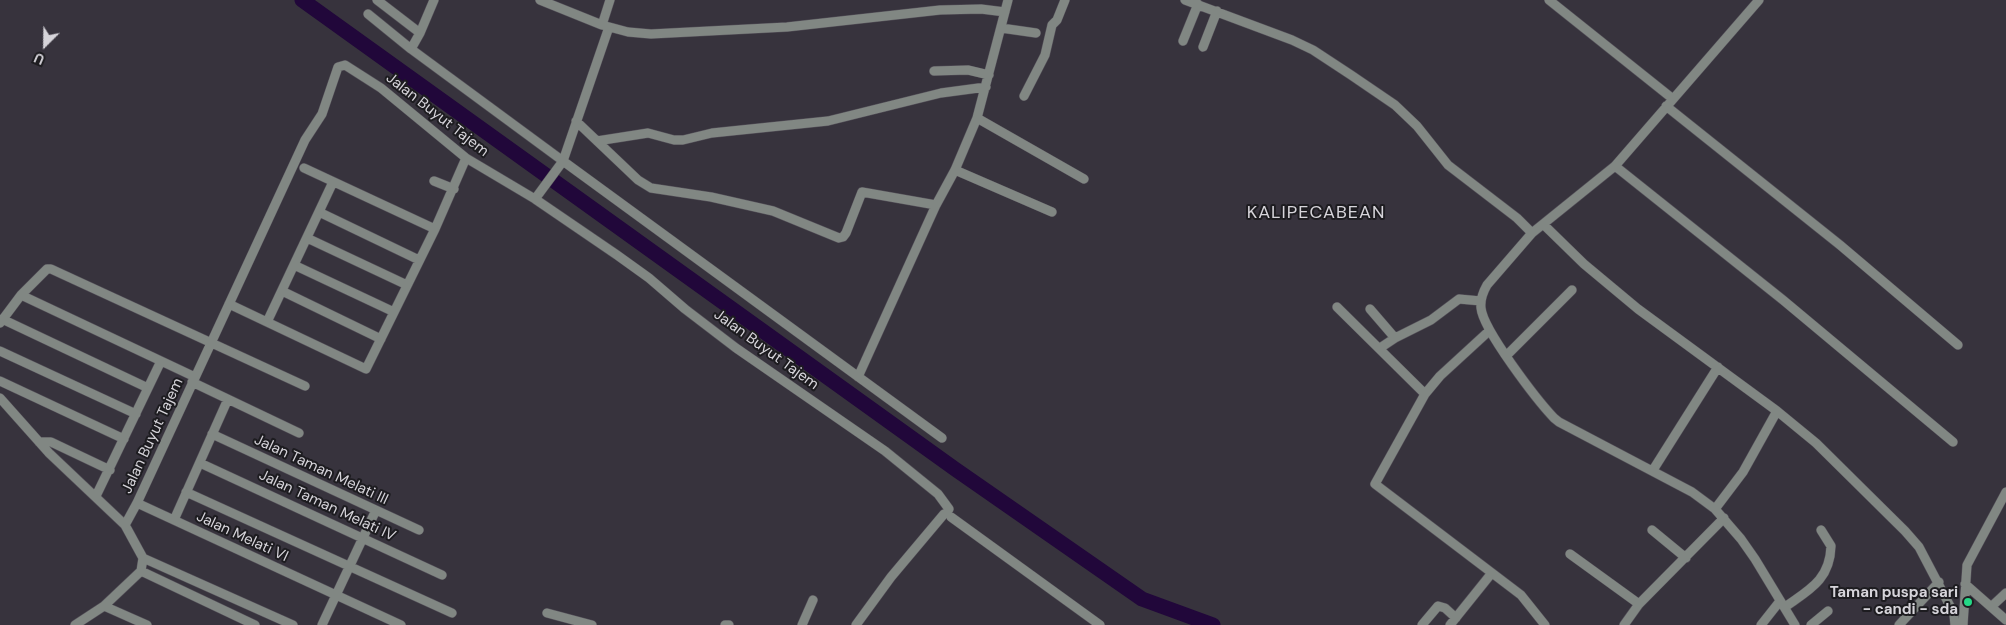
<!DOCTYPE html>
<html>
<head>
<meta charset="utf-8">
<style>
	body { margin:0 }
	#map { position:relative; width:2006px; height:625px; overflow:hidden; background:#37333d; font-family:"DM Sans",sans-serif }
	canvas { display:block }
	.north { position:absolute; left:20px; top:20px; width:50px; height:50px; -webkit-text-stroke:4px #1d1c20; paint-order:stroke; rotate:203deg; font-size:14px; font-weight:700; line-height:20px; text-align:center; color:#d6d4da }
	.north::after { content:''; display:block; margin:auto; width:18px; height:22px; background:#d6d4da; clip-path:polygon(50% 0,100% 100%,50% 72%,0 100%) }
</style>
</head>
<body>
<div id="map">
<canvas width="2006" height="625"></canvas>
<div class="north">U</div>
</div>
<script>
const context = document.querySelector('canvas').getContext('2d');
context.lineJoin = 'round';
function stroke(path, color, width, dash) {
  context.strokeStyle = color;
  context.lineWidth = width;
  context.lineCap = dash ? 'butt' : 'round';
  context.setLineDash(dash || []);
  context.stroke(path);
}
function drawText(font, color, halo, rows, align = 'center') {
  context.font = font + ' "DM Sans",sans-serif';
  context.lineWidth = 4;
  context.setLineDash([]);
  context.textBaseline = 'middle';
  context.strokeStyle = halo;
  context.fillStyle = color;
  for (const [text, x, y, turn = 0] of rows) {
    context.save();
    context.translate(x, y);
    context.rotate((+turn || 0) * Math.PI / 180);
    context.textAlign = isNaN(turn) ? turn : align;
    if (halo) context.strokeText(text, 0, 0);
    context.fillText(text, 0, 0);
    context.restore();
  }
}
stroke(new Path2D(`
	M 302,0 L 955,469 L 1142,599 L 1213,625`), '#21073a', 15);
const minor = new Path2D(`
	M 377,0 L 420,33
	M 540,0 L 602,25 L 628,32 L 651,34 L 787,27 L 940,10 L 981,9 L 1005,12
	M 1185,0 L 1292,40 L 1313,50 L 1351,75 L 1395,105 L 1417,126 L 1448,165 L 1517,218 L 1532,233
	M 1549,0 L 1673,99
	M 1759,0 L 1615,166 L 1532,233 L 1487,285 C 1483,292 1480,299 1481,308 C 1483,330 1537,400 1554,418 L 1559,422 L 1692,492 L 1715,509 L 1741,539 L 1755,559 L 1795,625
	M 368,14 L 411,49 L 563,161 L 535,199
	M 602,25 L 610,0
	M 609,27 L 563,161 L 942,438
	M 1001,28 L 1036,33
	M 1183,41 L 1198,4
	M 1203,47 L 1217,11
	M 411,49 L 420,33 L 434,0
	M 934,71 L 968,70 L 989,75
	M 1024,96 L 1045,55 L 1052,25 L 1057,20 L 1065,0
	M 1666,106 L 1840,245 L 1958,345
	M 977,118 L 1084,179
	M 576,121 L 638,180 L 651,188 L 711,197 L 773,211 L 839,238 L 843,237 L 846,233 L 862,192 L 936,205
	M 597,141 L 648,133 L 674,140 L 683,140 L 712,133 L 828,121 L 941,93 L 986,87
	M 1615,166 L 1783,300 L 1953,442
	M 304,168 L 435,229
	M 955,170 L 1052,212
	M 434,181 L 454,189
	M 319,212 L 419,260
	M 1544,225 L 1584,264 L 1638,309 L 1777,411 L 1816,443 L 1905,531 L 1919,547 L 1951,608 L 1954,615 L 1955,625
	M 307,238 L 407,285
	M 294,265 L 394,312
	M 282,291 L 381,339
	M 21,295 L 195,377
	M 229,304 L 366,369 L 435,229 L 466,158
	M 1337,307 L 1425,394 L 1440,376 L 1489,331
	M 1370,309 L 1395,338
	M 2,319 L 148,388
	M 267,322 L 333,182
	M 0,323 L 21,295 L 47,269 L 51,269 L 305,386
	M 1380,348 L 1395,338 L 1431,320 L 1459,299 L 1481,301
	M 0,351 L 136,414
	M 1507,355 L 1572,290
	M 858,377 L 936,205 L 955,170 L 977,118 L 1008,0
	M 0,381 L 124,439
	M 192,382 L 299,433
	M 1425,394 L 1375,484 L 1521,595 L 1545,625
	M 0,398 L 49,453 L 125,525 L 143,558 L 141,571 L 104,606 L 75,625
	M 212,434 L 419,530
	M 39,442 L 51,442 L 110,470
	M 200,463 L 442,575
	M 1653,470 L 1718,367
	M 186,492 L 452,613
	M 96,496 L 161,361
	M 137,503 L 401,625
	M 1715,509 L 1743,472 L 1777,411
	M 951,517 L 1100,625
	M 174,520 L 228,399
	M 125,525 L 137,503 L 305,140 L 322,114 L 338,67 L 345,65 L 381,88 L 466,158 L 535,199 L 617,255 L 649,278 L 685,309 L 736,348 L 885,451 L 938,494 L 949,509
	M 1652,530 L 1686,558
	M 1570,554 L 1639,604
	M 143,558 L 293,625
	M 141,571 L 255,625
	M 1965,584 L 2006,620
	M 104,606 L 147,625
	M 1992,606 L 2006,593
	M 1785,607 C 1809,590 1830,580 1831,546 L 1821,530
	M 547,613 L 592,625
	M 322,625 L 376,510
	M 725,625 L 729,625
	M 802,625 L 813,600
	M 856,625 L 891,577 L 944,514
	M 1422,625 L 1438,606 L 1445,608 L 1456,618
	M 1450,625 L 1491,574
	M 1624,625 L 1639,604 L 1724,518
	M 1761,625 L 1780,601
	M 1811,625 L 1828,611
	M 1899,625 L 1939,582
	M 1963,625 L 1967,565 L 2006,492`);
stroke(minor, '#545059', 10);
stroke(minor, '#818783', 9);
for (const [x, y, r, color] of [
	[1968,602,5,"#24d886"]
]) {
  const dot = new Path2D();
  dot.arc(x, y, r, 0, 2 * Math.PI);
  context.fillStyle = color;
  context.fill(dot);
  stroke(dot, '#1d1c20', 2);
}
drawText('15px', '#d6d4da', '#1d1c20', [
	["Jalan Buyut Tajem",437,115,38],
	["Jalan Buyut Tajem",766,350,36],
	["Jalan Buyut Tajem",153,436,-65],
	["Jalan Taman Melati III",321,470,25],
	["Jalan Taman Melati IV",327,506,25],
	["Jalan Melati VI",242,537,25]
]);
drawText('bold 15px', '#d6d4da', '#1d1c20', [
	["Taman puspa sari",1958,593],
	["- candi - sda",1958,610]
], 'right');
context.letterSpacing = '1px';
drawText('18px', '#d6d4da', '#1d1c20', [
	["KALIPECABEAN",1316,213]
]);
context.letterSpacing = '0px';
</script>
</body>
</html>
